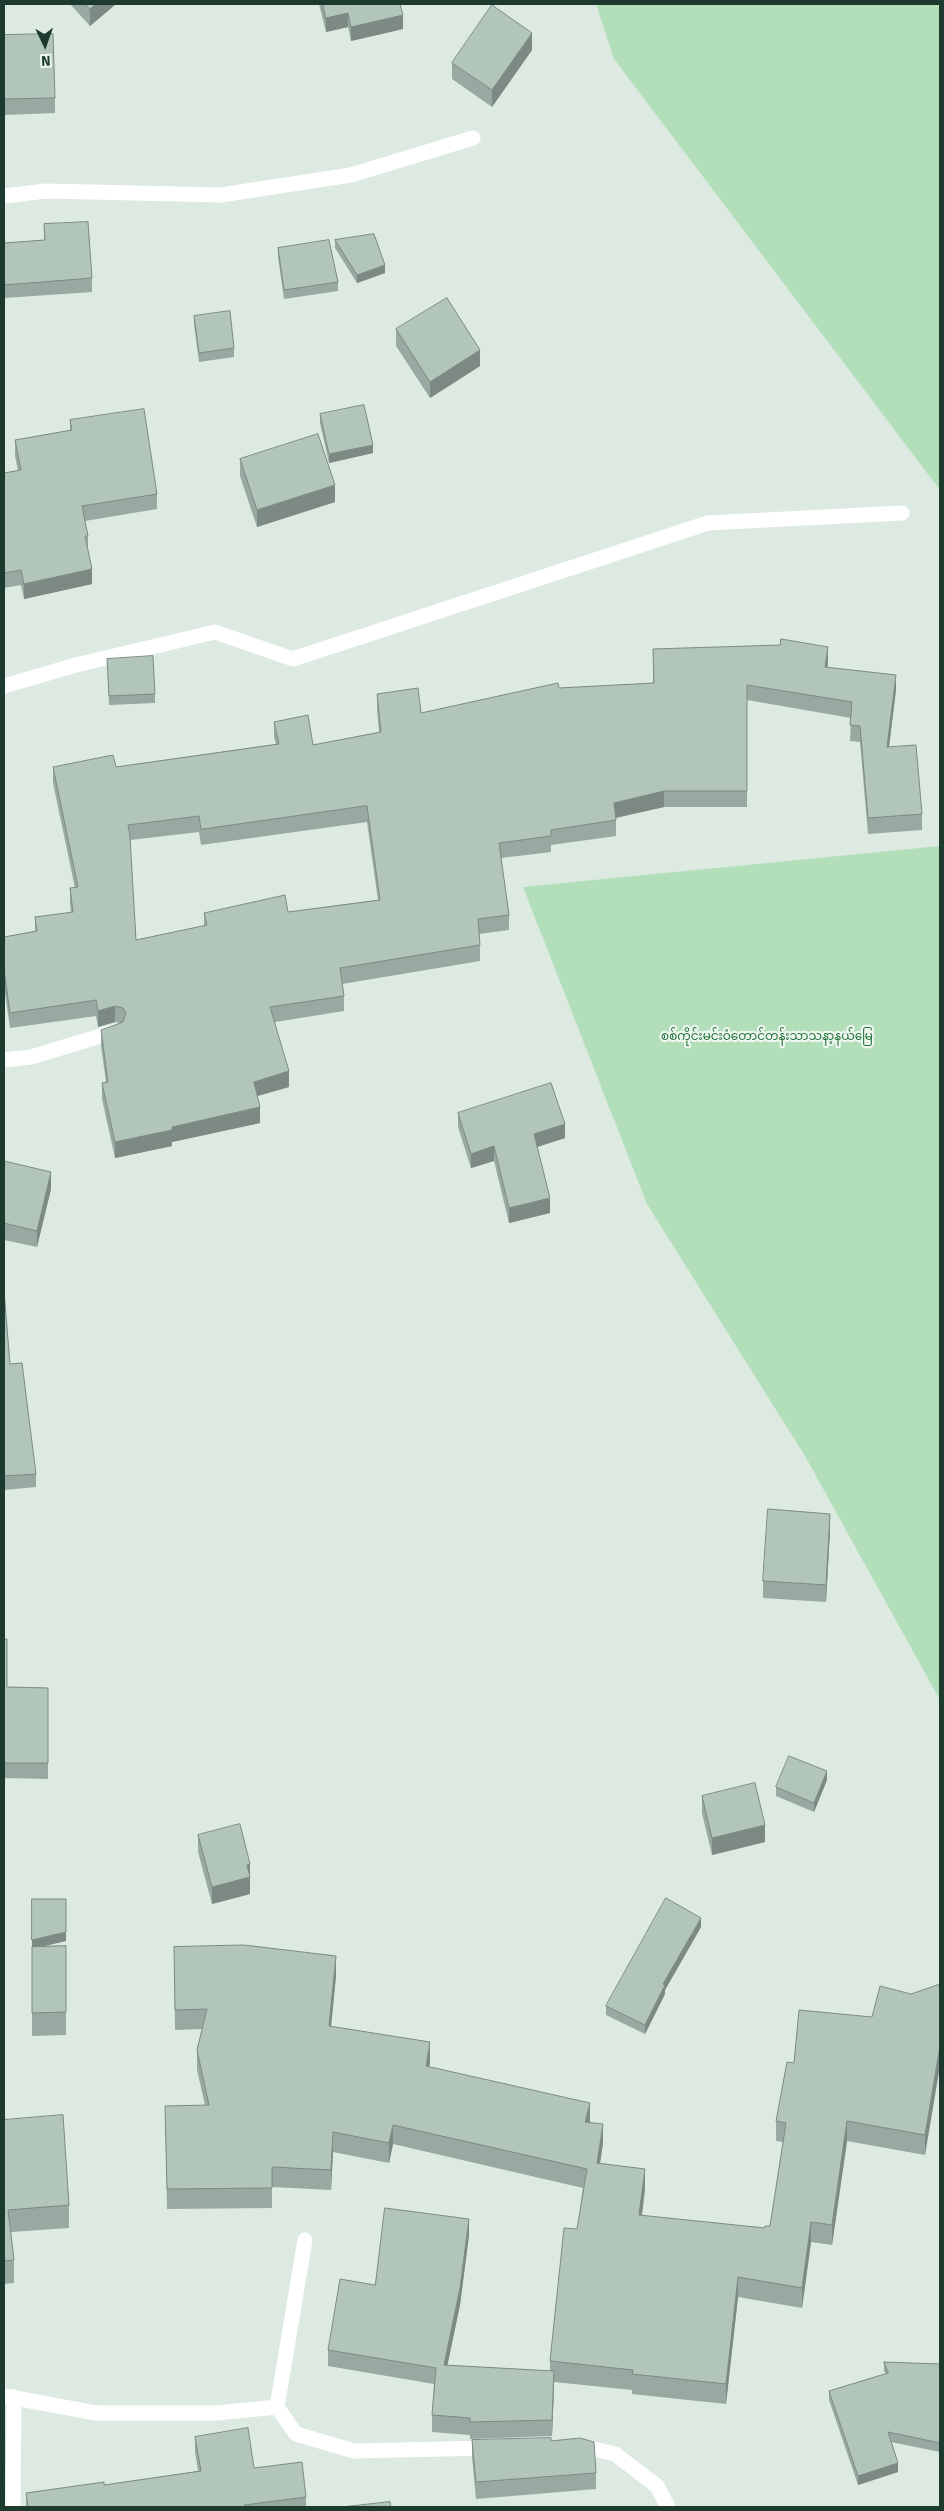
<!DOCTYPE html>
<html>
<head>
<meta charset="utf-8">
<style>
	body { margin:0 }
	#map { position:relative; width:944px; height:2511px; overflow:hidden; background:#dceae2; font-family:"Fira Sans",sans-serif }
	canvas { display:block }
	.frame { position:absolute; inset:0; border:5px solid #1d3a2f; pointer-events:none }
	.north { position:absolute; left:20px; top:20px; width:50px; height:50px; -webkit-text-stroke:4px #edf7f0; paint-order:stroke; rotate:177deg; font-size:14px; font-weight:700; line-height:20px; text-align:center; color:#1d3a2f }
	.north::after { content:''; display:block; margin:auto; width:18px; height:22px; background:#1d3a2f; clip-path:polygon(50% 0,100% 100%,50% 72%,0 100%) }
</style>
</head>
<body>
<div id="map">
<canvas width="944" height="2511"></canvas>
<div class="frame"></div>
<div class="north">N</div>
</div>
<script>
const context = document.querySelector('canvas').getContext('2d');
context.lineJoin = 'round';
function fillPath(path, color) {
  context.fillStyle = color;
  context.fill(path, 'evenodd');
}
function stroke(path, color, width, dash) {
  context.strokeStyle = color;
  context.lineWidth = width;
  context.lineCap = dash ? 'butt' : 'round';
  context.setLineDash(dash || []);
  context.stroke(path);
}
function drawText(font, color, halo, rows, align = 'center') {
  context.font = font + ' "Fira Sans","Noto Sans Myanmar",sans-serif';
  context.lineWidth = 4.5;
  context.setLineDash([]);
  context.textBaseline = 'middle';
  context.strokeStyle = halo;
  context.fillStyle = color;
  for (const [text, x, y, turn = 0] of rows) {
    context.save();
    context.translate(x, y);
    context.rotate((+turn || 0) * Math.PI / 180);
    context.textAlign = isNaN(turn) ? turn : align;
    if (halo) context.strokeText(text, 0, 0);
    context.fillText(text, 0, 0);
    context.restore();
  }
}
fillPath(new Path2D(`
	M 596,4 L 940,4 L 940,490 L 614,59 Z
	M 940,846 L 940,1700 L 805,1456 L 647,1204 L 523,887 Z`), '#b2deb9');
stroke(new Path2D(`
	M 4,196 L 46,191 L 221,195 L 351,175 L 473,138
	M 4,686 L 76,665 L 215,632 L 293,659 L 708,523 L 902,513
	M 4,1060 L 31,1057 L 117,1031
	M 4,2396 L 96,2413 L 217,2413 L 277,2407 L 305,2240
	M 277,2407 L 296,2434 L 354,2451 L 491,2448
	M 577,2445 L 615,2454 L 657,2486 L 668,2507
	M 13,2507 L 14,2397`), '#fff', 15);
fillPath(new Path2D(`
	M 70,4 L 116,4 L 90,26 Z
	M 319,4 L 400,4 L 403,29 L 351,41 L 348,27 L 326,32 Z
	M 4,35 L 55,98 L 55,113 L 4,115 Z
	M 532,50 L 492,107 L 452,79 L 452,63 Z
	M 44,224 L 92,278 L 92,292 L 4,298 L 4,243 L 44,240 Z
	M 335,240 L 385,273 L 357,283 L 335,248 Z
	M 278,248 L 338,282 L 338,291 L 284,299 L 278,257 Z
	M 194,316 L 234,348 L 234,357 L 199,362 L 194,324 Z
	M 396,329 L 480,366 L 430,398 L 396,346 Z
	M 320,414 L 373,453 L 329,463 L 320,423 Z
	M 70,420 L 157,494 L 157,509 L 85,521 L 88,536 L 88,551 L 92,584 L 24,599 L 21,585 L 4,588 L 4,473 L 18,471 L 15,456 L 15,440 L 70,430 Z
	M 240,459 L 335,502 L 257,527 L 240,476 Z
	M 653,649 L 828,663 L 828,667 L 896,690 L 889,747 L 922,814 L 922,830 L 868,834 L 860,742 L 850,741 L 851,718 L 747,700 L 747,807 L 664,807 L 616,818 L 616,836 L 551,845 L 551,852 L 501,858 L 509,915 L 509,930 L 479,934 L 480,945 L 480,961 L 342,984 L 344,996 L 344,1011 L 275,1022 L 289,1087 L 257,1096 L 260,1123 L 172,1142 L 172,1146 L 115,1158 L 102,1099 L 102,1083 L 106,1082 L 101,1046 L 101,1030 L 120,1023 L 115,1022 L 98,1027 L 96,1016 L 10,1028 L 4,986 L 4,937 L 35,931 L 35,917 L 71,913 L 70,904 L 70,888 L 75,888 L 53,783 L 53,767 L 116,767 L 276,744 L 274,737 L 274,722 L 313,745 L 379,732 L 377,709 L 377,694 L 421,713 L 559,688 L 653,683 ZM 367,822 L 378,900 L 288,912 L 204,913 L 204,926 L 136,940 L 130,840 L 199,832 L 201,845 Z
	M 107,659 L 155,694 L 155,703 L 109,705 Z
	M 458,1113 L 565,1138 L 537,1147 L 550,1213 L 509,1223 L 494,1161 L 471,1168 L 458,1127 Z
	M 4,1161 L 51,1189 L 37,1247 L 4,1240 Z
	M 4,1291 L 10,1364 L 36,1474 L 36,1487 L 4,1490 Z
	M 830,1531 L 826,1602 L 763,1598 L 763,1581 Z
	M 4,1639 L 7,1687 L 48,1688 L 48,1779 L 4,1778 Z
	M 827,1780 L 814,1812 L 776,1796 L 776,1787 Z
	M 702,1796 L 765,1842 L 712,1855 L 702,1813 Z
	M 198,1835 L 250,1875 L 250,1894 L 212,1904 L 198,1852 Z
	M 32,1899 L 66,1941 L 43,1946 L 66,1946 L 66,2035 L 32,2036 Z
	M 701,1927 L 665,1990 L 665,1994 L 645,2034 L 606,2015 L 606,2006 Z
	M 174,1947 L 336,1976 L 331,2026 L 430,2062 L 429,2067 L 590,2122 L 603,2143 L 600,2163 L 645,2189 L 642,2216 L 765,2228 L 770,2226 L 783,2142 L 776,2141 L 776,2121 L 794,2063 L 911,1994 L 940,1984 L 925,2155 L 847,2141 L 832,2245 L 811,2242 L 802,2308 L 738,2297 L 726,2404 L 632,2394 L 632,2390 L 554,2382 L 552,2436 L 470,2439 L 470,2435 L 432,2432 L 432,2415 L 434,2384 L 328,2366 L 328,2350 L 375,2285 L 469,2235 L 460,2305 L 447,2365 L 550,2371 L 550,2361 L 577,2229 L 583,2188 L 393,2144 L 389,2163 L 333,2152 L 331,2190 L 272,2187 L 272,2208 L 167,2209 L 165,2106 L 205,2105 L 197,2070 L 197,2050 L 202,2029 L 175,2030 Z
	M 4,2120 L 69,2205 L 69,2228 L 11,2232 L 14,2260 L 14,2283 L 4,2284 Z
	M 884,2362 L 940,2364 L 940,2452 L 891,2442 L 898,2472 L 858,2485 L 829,2400 L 829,2391 L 886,2374 L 884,2371 Z
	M 195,2437 L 306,2497 L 306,2507 L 26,2507 L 26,2493 L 104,2485 L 198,2471 L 195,2452 Z
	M 472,2440 L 551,2441 L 596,2473 L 596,2489 L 476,2499 L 472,2457 Z`), '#98a9a1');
fillPath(new Path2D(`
	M 96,4 L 116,4 L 90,26 L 90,9 Z
	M 348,13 L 348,27 L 326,32 L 326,18 Z
	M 403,15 L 403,29 L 351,41 L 351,27 Z
	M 532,33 L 532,50 L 492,107 L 492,90 Z
	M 385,265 L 385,273 L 357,283 L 357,275 Z
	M 480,350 L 480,366 L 430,398 L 430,382 Z
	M 373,445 L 373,453 L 329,463 L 329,454 Z
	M 335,485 L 335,502 L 257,527 L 257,510 Z
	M 92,569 L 92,584 L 24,599 L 24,584 Z
	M 828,647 L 828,663 L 825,682 L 825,667 Z
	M 896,675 L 896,690 L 887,762 L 887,747 Z
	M 664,791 L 664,807 L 614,818 L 614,803 Z
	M 115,1006 L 115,1022 L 98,1027 L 98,1011 Z
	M 289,1071 L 289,1087 L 254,1097 L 254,1082 Z
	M 260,1107 L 260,1123 L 172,1142 L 172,1146 L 115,1158 L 115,1142 L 172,1127 Z
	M 565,1124 L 565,1138 L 534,1148 L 534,1134 Z
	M 494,1146 L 494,1161 L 471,1168 L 471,1154 Z
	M 51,1172 L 51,1189 L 37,1247 L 37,1231 Z
	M 550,1198 L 550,1213 L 509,1223 L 509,1208 Z
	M 830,1514 L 830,1531 L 826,1602 L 826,1585 Z
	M 827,1771 L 827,1780 L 814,1812 L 814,1803 Z
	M 765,1825 L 765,1842 L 712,1855 L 712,1838 Z
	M 250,1864 L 250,1894 L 212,1904 L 212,1887 L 247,1865 Z
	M 701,1918 L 701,1927 L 665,1990 L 665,1994 L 645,2034 L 645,2025 L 663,1984 Z
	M 66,1932 L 66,1941 L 32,1949 L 32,1940 Z
	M 336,1956 L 336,1976 L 329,2046 L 329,2026 Z
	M 430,2042 L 430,2062 L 426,2086 L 426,2066 Z
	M 940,2046 L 940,2066 L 925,2155 L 925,2135 Z
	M 590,2103 L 590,2123 L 585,2122 Z
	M 847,2121 L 847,2141 L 832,2245 L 832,2225 Z
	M 603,2124 L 603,2143 L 597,2183 L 597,2163 Z
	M 393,2125 L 393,2144 L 389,2163 L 389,2143 Z
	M 333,2132 L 333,2152 L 331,2190 L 331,2170 Z
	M 645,2169 L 645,2189 L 639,2235 L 639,2215 Z
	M 469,2219 L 469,2235 L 460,2305 L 444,2382 L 444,2365 Z
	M 811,2222 L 811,2242 L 802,2308 L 802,2288 Z
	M 738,2277 L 738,2297 L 726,2404 L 726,2384 Z
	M 554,2371 L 554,2388 L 552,2436 L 552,2420 Z
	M 898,2463 L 898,2472 L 858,2485 L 858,2476 Z`), '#7c8a83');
const building = new Path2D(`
	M 85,4 L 96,4 L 90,9 Z
	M 323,4 L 400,4 L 403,15 L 351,27 L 348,13 L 326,18 Z
	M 492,5 L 532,33 L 492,90 L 452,63 Z
	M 53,34 L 55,98 L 4,99 L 4,35 Z
	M 88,222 L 92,278 L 4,285 L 4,243 L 45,240 L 44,224 Z
	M 374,234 L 385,265 L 357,275 L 335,240 Z
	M 329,240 L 338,282 L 284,290 L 278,248 Z
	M 447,298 L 480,350 L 430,382 L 396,329 Z
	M 230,311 L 234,348 L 199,353 L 194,316 Z
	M 364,405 L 373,445 L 329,454 L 320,414 Z
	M 144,409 L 157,494 L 82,506 L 88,536 L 85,536 L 92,569 L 24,584 L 21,570 L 4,573 L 4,473 L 21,470 L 15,440 L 72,430 L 70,420 Z
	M 318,434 L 335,485 L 257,510 L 240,459 Z
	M 781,639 L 828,647 L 825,667 L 896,675 L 887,747 L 916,745 L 922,814 L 868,818 L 860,726 L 850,725 L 852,702 L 747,685 L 747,791 L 664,791 L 614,803 L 616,820 L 551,830 L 551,836 L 499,843 L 509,915 L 478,919 L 480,945 L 340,968 L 344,996 L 270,1007 L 289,1071 L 254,1082 L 260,1107 L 172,1127 L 172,1130 L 115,1142 L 102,1083 L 108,1082 L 101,1030 L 123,1022 L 126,1013 L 123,1008 L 115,1006 L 98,1011 L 96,1000 L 10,1013 L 4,970 L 4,937 L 37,931 L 35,917 L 73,912 L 70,888 L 78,887 L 53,767 L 113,755 L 116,767 L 279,744 L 274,722 L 308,715 L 313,745 L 381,732 L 377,694 L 418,688 L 421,713 L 558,683 L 559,688 L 654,683 L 653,649 L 780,645 ZM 367,806 L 380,900 L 288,912 L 285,895 L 204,913 L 207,925 L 136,940 L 130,837 L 128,825 L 199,816 L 201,829 Z
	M 153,656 L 155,694 L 109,696 L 107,659 Z
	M 551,1083 L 565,1124 L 534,1134 L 550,1198 L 509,1208 L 494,1146 L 471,1154 L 458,1113 Z
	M 4,1161 L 51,1172 L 37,1231 L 4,1223 Z
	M 4,1291 L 10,1364 L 22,1363 L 36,1474 L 4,1476 Z
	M 768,1509 L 830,1514 L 826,1585 L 763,1581 Z
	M 4,1639 L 7,1639 L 7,1687 L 48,1688 L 48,1763 L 4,1763 Z
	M 789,1756 L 827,1771 L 814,1803 L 776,1787 Z
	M 755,1783 L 765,1825 L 712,1838 L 702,1796 Z
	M 240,1824 L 250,1864 L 247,1865 L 250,1877 L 212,1887 L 198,1835 Z
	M 666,1898 L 701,1918 L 663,1984 L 665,1985 L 645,2025 L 606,2006 Z
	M 32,1899 L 66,1899 L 66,1932 L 32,1940 Z
	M 244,1945 L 336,1956 L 329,2026 L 430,2042 L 426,2066 L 590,2103 L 585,2122 L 603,2124 L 597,2163 L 645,2169 L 639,2215 L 765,2228 L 765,2226 L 770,2226 L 786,2123 L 776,2121 L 787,2062 L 794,2063 L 799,2010 L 872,2017 L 880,1986 L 911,1994 L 940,1984 L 940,2046 L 925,2135 L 847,2121 L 832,2225 L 811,2222 L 802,2288 L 738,2277 L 726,2384 L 632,2374 L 633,2370 L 550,2361 L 564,2228 L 577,2229 L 587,2169 L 393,2125 L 389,2143 L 333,2132 L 331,2170 L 272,2167 L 272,2188 L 167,2189 L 165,2106 L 209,2105 L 197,2050 L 207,2009 L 175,2010 L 174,1947 Z
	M 66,1946 L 66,2012 L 32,2013 L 32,1947 Z
	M 63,2115 L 69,2205 L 8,2210 L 14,2260 L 4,2261 L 4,2120 Z
	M 385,2208 L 469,2219 L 460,2288 L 444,2365 L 554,2371 L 552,2420 L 470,2422 L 470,2418 L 432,2415 L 436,2368 L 328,2350 L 340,2279 L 375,2285 Z
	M 884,2362 L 940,2364 L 940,2443 L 888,2432 L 898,2463 L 858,2476 L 829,2391 L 888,2373 Z
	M 248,2428 L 254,2468 L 302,2462 L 306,2497 L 244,2505 L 245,2507 L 28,2507 L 26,2493 L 104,2482 L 104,2485 L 201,2471 L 195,2437 Z
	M 551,2438 L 551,2441 L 580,2438 L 594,2442 L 596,2473 L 476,2482 L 472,2440 Z
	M 390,2502 L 391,2507 L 342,2507 Z`);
fillPath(building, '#b1c5bb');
stroke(building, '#7c8a83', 1);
drawText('12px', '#24743a', '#edf7f0', [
	["စစ်ကိုင်းမင်းဝံတောင်တန်းသာသနာ့နယ်မြေ",767,1037]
]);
</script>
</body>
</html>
